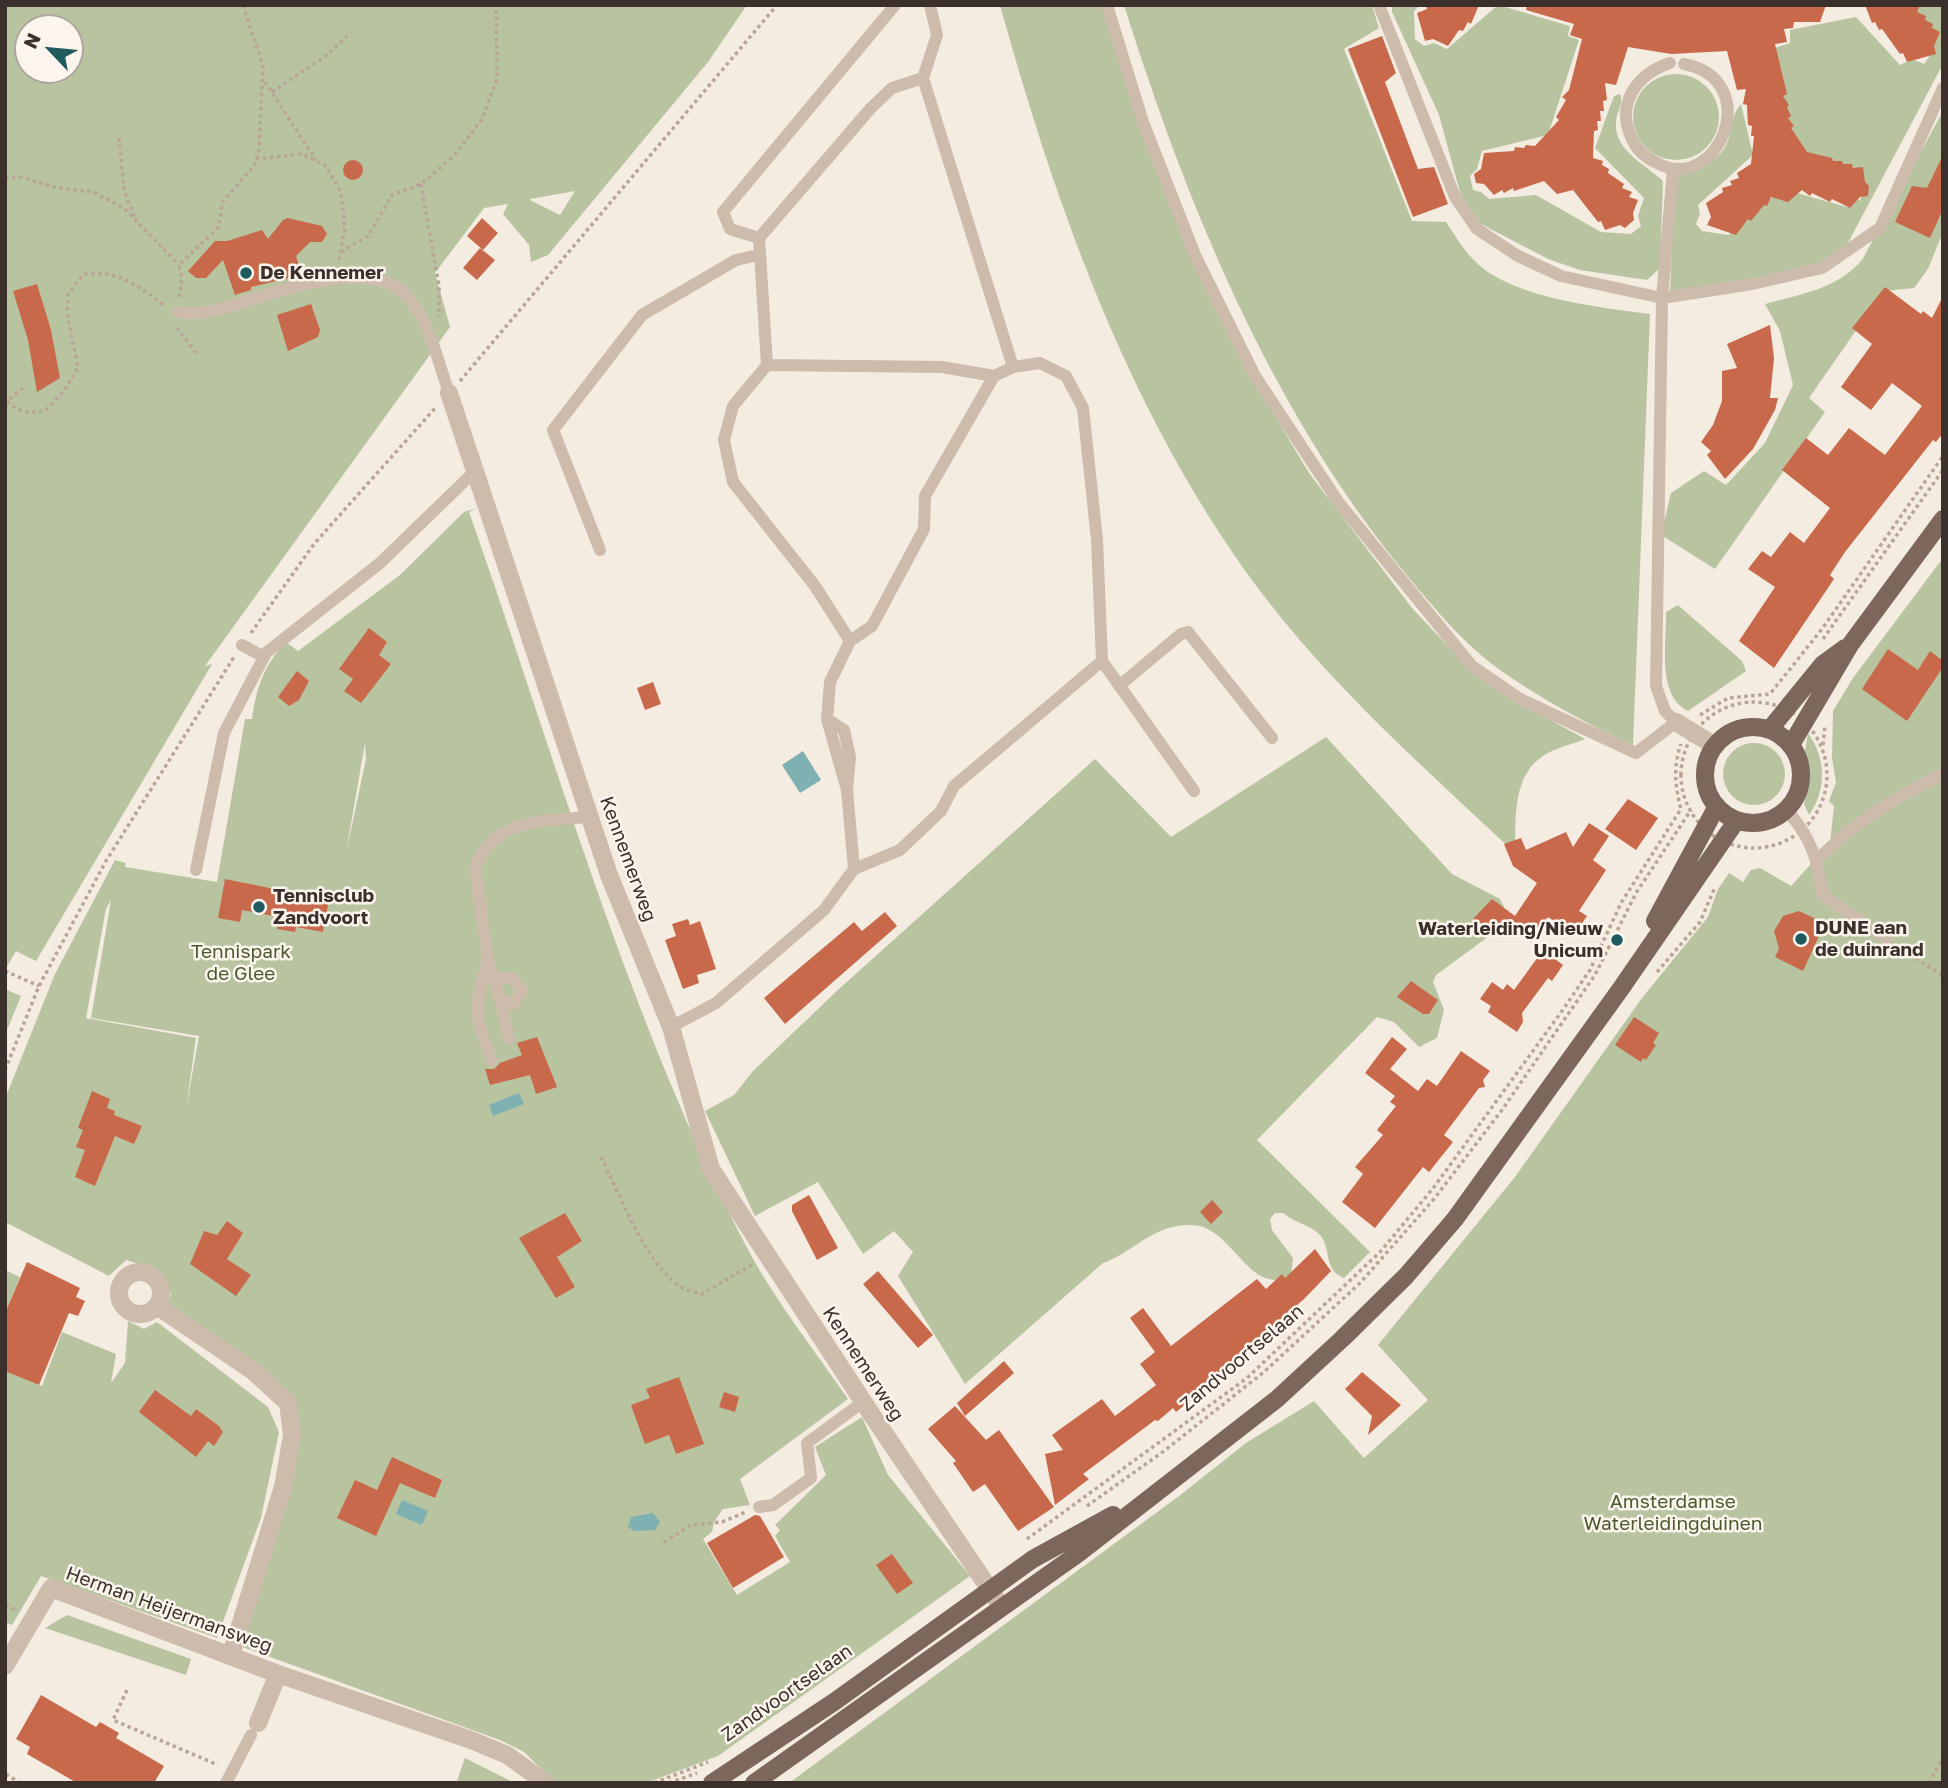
<!DOCTYPE html>
<html>
<head>
<meta charset="utf-8">
<style>
	body { margin:0 }
	#map { position:relative; width:1948px; height:1788px; overflow:hidden; background:#f4ebe1; font-family:"Golos Text",sans-serif }
	canvas { display:block }
	.frame { position:absolute; inset:0; border:7px solid #3b302b; pointer-events:none }
	.north { position:absolute; left:14px; top:14px; width:70px; height:70px; box-sizing:border-box; background:#fbf5ee; border:2px solid #aea6a0; border-radius:50%; rotate:296deg; font-size:19px; font-weight:700; line-height:28px; text-align:center; color:#3b302b }
	.north::after { content:''; display:block; margin:auto; width:24px; height:32px; background:#1f5a5e; clip-path:polygon(50% 0,100% 100%,50% 72%,0 100%) }
</style>
</head>
<body>
<div id="map">
<canvas width="1948" height="1788"></canvas>
<div class="frame"></div>
<div class="north">N</div>
</div>
<script>
const context = document.querySelector('canvas').getContext('2d');
context.lineJoin = 'round';
function fillPath(path, color) {
  context.fillStyle = color;
  context.fill(path, 'evenodd');
}
function stroke(path, color, width, dash) {
  context.strokeStyle = color;
  context.lineWidth = width;
  context.lineCap = dash ? 'butt' : 'round';
  context.setLineDash(dash || []);
  context.stroke(path);
}
function drawText(font, color, halo, rows, align = 'center') {
  context.font = font + ' "Golos Text",sans-serif';
  context.lineWidth = 5;
  context.setLineDash([]);
  context.textBaseline = 'middle';
  context.strokeStyle = halo;
  context.fillStyle = color;
  for (const [text, x, y, turn = 0] of rows) {
    context.save();
    context.translate(x, y);
    context.rotate((+turn || 0) * Math.PI / 180);
    context.textAlign = isNaN(turn) ? turn : align;
    if (halo) context.strokeText(text, 0, 0);
    context.fillText(text, 0, 0);
    context.restore();
  }
}
fillPath(new Path2D(`
	M 5,5 L 747,5 L 708,62 L 548,255 L 531,262 L 529,245 L 503,214 L 508,204 L 484,208 L 435,273 L 450,327 L 205,666 L 212,664 L 36,961 L 16,951 L 5,970 ZM 28,28 L 70,28 L 70,70 L 28,70 ZM 575,191 L 560,215 L 530,200 L 530,199 Z
	M 1000,5 L 1106,5 L 1184,227 L 1275,416 L 1309,473 L 1412,608 L 1448,646 L 1511,698 L 1585,739 C 1571,745 1550,749 1539,759 C 1512,780 1516,823 1515,853 C 1430,773 1339,693 1267,600 C 1134,426 1058,214 1000,5 Z
	M 1124,5 L 1372,5 L 1379,28 L 1344,49 L 1412,221 L 1446,222 C 1456,237 1465,253 1479,265 C 1516,298 1602,308 1650,314 L 1633,745 C 1588,725 1540,698 1500,670 C 1462,643 1429,602 1400,567 C 1268,403 1187,205 1124,5 Z
	M 1392,5 L 1420,5 L 1414,11 L 1415,39 L 1424,46 L 1434,43 L 1447,49 L 1498,5 L 1570,26 L 1568,36 L 1579,40 L 1548,135 L 1482,151 L 1477,169 L 1470,176 L 1473,190 L 1481,192 L 1489,199 L 1536,195 L 1601,232 L 1631,234 L 1641,226 L 1638,216 L 1644,198 L 1595,148 L 1614,96 L 1620,94 C 1624,103 1617,111 1616,121 C 1613,150 1645,164 1663,181 L 1660,268 L 1647,280 L 1580,270 L 1548,259 L 1481,224 L 1461,196 L 1439,115 L 1392,12 Z
	M 1905,5 L 1943,5 L 1943,64 L 1849,241 L 1835,258 L 1810,271 L 1670,292 L 1675,173 C 1700,169 1723,162 1730,134 C 1733,121 1732,115 1741,104 L 1753,155 L 1698,205 L 1700,214 L 1696,224 L 1702,231 L 1728,235 L 1782,189 L 1847,207 L 1854,199 L 1860,200 L 1867,185 L 1858,180 L 1858,169 L 1796,151 L 1772,49 L 1790,43 L 1790,30 L 1856,17 L 1900,65 L 1912,59 L 1924,64 L 1931,54 Z
	M1633 117a43 43 0 1 1 86 0a43 43 0 1 1-86 0Z
	M 1943,111 L 1943,232 L 1928,269 L 1914,288 L 1884,291 L 1880,296 L 1809,398 L 1825,412 L 1715,569 L 1661,535 L 1671,493 L 1704,471 L 1726,485 L 1765,443 L 1793,385 L 1780,331 L 1765,304 C 1801,294 1837,289 1862,260 Z
	M 478,508 L 469,512 C 556,758 625,1011 745,1244 C 773,1298 813,1348 848,1399 L 740,1479 L 750,1505 L 723,1509 L 714,1522 L 712,1532 L 703,1539 L 737,1595 L 790,1562 L 775,1536 L 780,1530 L 775,1525 L 826,1475 L 815,1447 L 862,1417 L 888,1475 L 970,1576 L 718,1756 L 646,1783 L 556,1783 L 524,1752 L 500,1740 L 237,1645 L 266,1558 L 289,1407 L 167,1303 L 171,1295 C 164,1272 147,1266 126,1260 L 109,1276 L 5,1222 L 5,1099 L 55,974 L 115,860 L 126,863 L 125,867 L 217,882 L 245,719 L 252,719 C 256,688 264,665 286,642 L 298,651 L 400,575 L 464,512 ZM 365,743 L 366,759 L 346,853 ZM 111,900 L 91,1018 L 199,1036 L 186,1109 L 196,1038 L 86,1018 L 106,909 Z
	M 1943,558 L 1943,1783 L 789,1783 L 1179,1496 L 1246,1443 L 1314,1401 L 1364,1458 L 1428,1400 L 1378,1345 L 1515,1177 L 1642,998 L 1708,917 L 1718,889 L 1729,873 L 1743,882 L 1751,870 L 1760,868 L 1791,886 L 1830,843 L 1834,806 L 1829,801 L 1836,782 L 1832,758 L 1833,711 L 1853,678 Z
	M 1678,605 L 1742,661 L 1746,671 L 1688,711 C 1656,695 1667,642 1666,612 Z
	M 1808,733 C 1826,758 1827,790 1809,815 L 1804,804 L 1809,778 L 1805,751 Z
	M 1326,737 L 1452,874 L 1500,899 L 1507,913 L 1485,939 L 1436,975 L 1433,982 L 1444,1010 L 1437,1038 L 1419,1047 L 1394,1022 L 1377,1017 L 1257,1140 L 1370,1252 L 1344,1278 C 1323,1269 1332,1252 1321,1236 C 1312,1225 1294,1223 1283,1213 L 1275,1213 L 1270,1219 L 1272,1230 L 1293,1258 L 1291,1276 C 1248,1297 1233,1226 1192,1225 C 1152,1224 1136,1251 1103,1263 L 965,1384 L 898,1276 L 913,1252 L 894,1231 L 863,1254 L 818,1182 L 755,1216 L 705,1111 L 734,1095 L 753,1071 L 840,988 L 1095,759 L 1171,837 Z
	M1723 774a31 31 0 1 1 62 0a31 31 0 1 1-62 0Z
	M 5,989 L 21,996 L 5,1035 Z
	M 5,1270 L 20,1277 L 5,1313 Z
	M 128,1321 L 144,1329 L 157,1322 L 268,1407 L 279,1432 L 261,1518 L 217,1638 L 41,1576 L 12,1625 L 5,1622 L 5,1370 L 42,1386 L 62,1332 L 116,1354 L 111,1383 L 125,1363 Z
	M 67,1615 L 191,1659 L 186,1675 L 45,1628 Z
	M 465,1758 L 515,1783 L 459,1783 L 457,1781 Z`), '#b8c4a0');
fillPath(new Path2D(`
	M 803,751 L 821,780 L 800,793 L 782,765 Z
	M 519,1093 L 524,1104 L 493,1116 L 489,1105 Z
	M 402,1500 L 428,1511 L 422,1525 L 396,1514 Z
	M 653,1513 L 660,1522 L 655,1530 L 634,1531 L 628,1527 L 631,1517 Z`), '#7fb0b2');
fillPath(new Path2D(`
	M 1426,5 L 1479,5 L 1471,24 L 1468,22 L 1463,31 L 1459,30 L 1448,46 L 1433,39 L 1425,41 L 1417,13 L 1427,9 Z
	M 1527,5 L 1826,5 L 1820,22 L 1794,22 L 1793,28 L 1784,29 L 1787,42 L 1775,44 L 1787,94 L 1783,96 L 1789,105 L 1787,107 L 1791,116 L 1788,118 L 1794,126 L 1791,128 L 1807,152 L 1832,158 L 1833,161 L 1842,161 L 1843,164 L 1852,164 L 1853,168 L 1863,167 L 1865,182 L 1869,186 L 1868,196 L 1860,197 L 1850,208 L 1832,199 L 1830,202 L 1812,193 L 1810,196 L 1802,190 L 1788,202 L 1771,197 L 1767,206 L 1764,205 L 1751,221 L 1748,219 L 1736,235 L 1707,225 L 1711,217 L 1706,203 L 1723,192 L 1722,188 L 1732,185 L 1730,181 L 1739,178 L 1737,173 L 1751,164 L 1754,136 L 1751,136 L 1752,126 L 1748,125 L 1747,105 L 1743,104 L 1746,89 L 1737,90 L 1727,51 L 1671,54 L 1628,47 L 1616,85 L 1605,83 L 1607,100 L 1603,101 L 1604,111 L 1600,111 L 1601,121 L 1597,121 L 1598,130 L 1594,131 L 1593,158 L 1603,161 L 1602,165 L 1609,169 L 1608,173 L 1624,184 L 1622,188 L 1632,192 L 1629,197 L 1638,200 L 1633,213 L 1634,220 L 1625,228 L 1620,225 L 1605,230 L 1601,221 L 1598,222 L 1573,190 L 1557,194 L 1544,181 L 1514,191 L 1513,188 L 1504,193 L 1502,190 L 1494,195 L 1484,184 L 1476,183 L 1474,174 L 1481,169 L 1484,153 L 1514,151 L 1515,147 L 1524,148 L 1526,145 L 1535,146 L 1559,120 L 1556,117 L 1566,100 L 1562,97 L 1569,90 L 1582,39 L 1570,35 L 1574,24 L 1526,10 Z
	M 1865,5 L 1920,5 L 1917,12 L 1926,16 L 1925,20 L 1933,24 L 1932,28 L 1940,32 L 1934,46 L 1936,54 L 1907,62 L 1903,53 L 1900,54 L 1882,29 L 1879,30 L 1875,22 L 1872,23 Z
	M 1382,36 L 1396,73 L 1385,82 L 1418,169 L 1434,167 L 1448,204 L 1413,217 L 1348,49 Z
	M 1943,155 L 1943,209 L 1930,238 L 1895,222 L 1912,186 L 1927,188 Z
	M343 170a10 10 0 1 1 20 0a10 10 0 1 1-20 0Z
	M 288,218 L 322,226 L 327,234 L 322,242 L 310,242 L 296,256 L 302,275 L 251,287 L 251,290 L 235,295 L 223,260 L 206,278 L 196,278 L 188,271 L 215,241 L 227,241 L 262,230 L 268,239 L 283,220 Z
	M 482,218 L 498,233 L 483,250 L 467,236 Z
	M 480,248 L 495,260 L 477,280 L 463,268 Z
	M 37,284 L 51,330 L 60,378 L 37,392 L 28,340 L 13,291 Z
	M 1885,287 L 1921,314 L 1923,311 L 1932,318 L 1943,296 L 1943,433 L 1936,442 L 1933,440 L 1845,552 L 1830,575 L 1834,579 L 1774,668 L 1739,641 L 1775,587 L 1748,569 L 1762,551 L 1771,557 L 1790,532 L 1804,543 L 1830,508 L 1782,470 L 1806,438 L 1828,455 L 1849,428 L 1885,455 L 1922,406 L 1892,383 L 1871,410 L 1841,387 L 1872,344 L 1852,328 Z
	M 311,304 L 320,330 L 318,337 L 288,351 L 277,315 Z
	M 1770,325 L 1774,358 L 1770,398 L 1778,398 L 1775,410 L 1753,449 L 1725,479 L 1707,455 L 1711,451 L 1701,442 L 1713,425 L 1722,401 L 1722,371 L 1737,368 L 1727,344 Z
	M 369,628 L 387,642 L 379,655 L 391,664 L 361,703 L 344,691 L 353,679 L 339,669 Z
	M 1888,649 L 1918,670 L 1930,651 L 1943,661 L 1943,667 L 1907,721 L 1862,689 Z
	M 297,671 L 309,681 L 299,700 L 289,706 L 278,697 Z
	M 653,682 L 661,704 L 645,710 L 637,688 Z
	M 1628,799 L 1658,818 L 1636,850 L 1605,829 Z
	M 1589,823 L 1609,836 L 1593,860 L 1606,870 L 1579,911 L 1587,916 L 1574,935 L 1548,917 L 1531,942 L 1508,925 L 1489,927 L 1473,919 L 1492,899 L 1515,916 L 1537,883 L 1513,866 L 1504,844 L 1521,838 L 1526,850 L 1566,832 L 1573,847 Z
	M 225,879 L 329,900 L 323,932 L 296,927 L 295,932 L 277,929 L 279,917 L 242,910 L 240,922 L 218,918 Z
	M 1799,911 L 1814,918 L 1819,936 L 1803,971 L 1775,957 L 1779,949 L 1774,931 L 1783,916 Z
	M 885,912 L 897,926 L 785,1024 L 764,998 L 854,922 L 862,931 Z
	M 688,919 L 690,925 L 700,921 L 716,969 L 697,975 L 699,983 L 683,989 L 665,940 L 676,936 L 672,924 Z
	M 1543,950 L 1563,965 L 1552,981 L 1548,978 L 1522,1013 L 1523,1022 L 1517,1032 L 1488,1012 L 1491,1006 L 1480,999 L 1492,982 L 1503,990 L 1507,984 L 1514,990 Z
	M 1411,981 L 1438,1000 L 1429,1014 L 1423,1014 L 1397,997 Z
	M 1634,1017 L 1659,1033 L 1653,1043 L 1656,1045 L 1646,1060 L 1643,1058 L 1641,1062 L 1615,1045 Z
	M 537,1037 L 557,1087 L 536,1094 L 530,1075 L 490,1085 L 485,1069 L 494,1069 L 500,1063 L 522,1055 L 517,1043 Z
	M 1392,1037 L 1407,1049 L 1390,1069 L 1418,1091 L 1427,1079 L 1437,1086 L 1461,1051 L 1490,1071 L 1483,1080 L 1485,1087 L 1479,1088 L 1444,1135 L 1453,1142 L 1429,1172 L 1423,1167 L 1375,1228 L 1342,1202 L 1363,1174 L 1355,1167 L 1383,1135 L 1377,1130 L 1396,1106 L 1390,1102 L 1395,1096 L 1365,1073 Z
	M 92,1091 L 110,1099 L 107,1108 L 115,1111 L 114,1115 L 142,1126 L 134,1144 L 115,1136 L 95,1186 L 75,1177 L 85,1150 L 76,1147 L 83,1130 L 78,1128 Z
	M 809,1195 L 838,1248 L 817,1260 L 792,1211 L 792,1205 Z
	M 1212,1200 L 1223,1212 L 1211,1224 L 1200,1212 Z
	M 565,1213 L 582,1241 L 557,1257 L 575,1287 L 556,1298 L 519,1238 Z
	M 227,1221 L 243,1233 L 227,1259 L 251,1275 L 236,1296 L 190,1264 L 204,1231 L 217,1235 Z
	M 1315,1249 L 1331,1271 L 1304,1299 L 1189,1398 L 1191,1400 L 1176,1412 L 1173,1408 L 1158,1421 L 1155,1420 L 1083,1474 L 1089,1479 L 1055,1505 L 1045,1454 L 1063,1450 L 1052,1435 L 1102,1399 L 1115,1416 L 1156,1385 L 1140,1364 L 1155,1352 L 1130,1318 L 1143,1308 L 1171,1346 L 1257,1279 L 1266,1289 L 1282,1274 L 1285,1278 Z
	M 27,1262 L 80,1288 L 76,1297 L 85,1301 L 78,1316 L 69,1313 L 39,1385 L 5,1371 L 5,1313 Z
	M 878,1271 L 933,1335 L 918,1348 L 863,1284 Z
	M 1004,1361 L 1014,1373 L 965,1416 L 957,1403 Z
	M 1362,1372 L 1401,1405 L 1368,1435 L 1372,1416 L 1345,1389 Z
	M 679,1377 L 704,1444 L 676,1454 L 669,1435 L 645,1444 L 631,1405 L 650,1398 L 646,1389 Z
	M 155,1390 L 191,1416 L 196,1409 L 219,1426 L 223,1432 L 214,1446 L 208,1441 L 196,1457 L 139,1412 Z
	M 724,1392 L 739,1397 L 735,1412 L 719,1407 Z
	M 955,1406 L 986,1440 L 999,1430 L 1054,1507 L 1018,1531 L 985,1484 L 973,1492 L 953,1463 L 956,1461 L 928,1429 Z
	M 392,1457 L 442,1480 L 435,1498 L 400,1483 L 376,1536 L 337,1518 L 355,1480 L 377,1490 Z
	M 755,1515 L 760,1516 L 784,1557 L 733,1588 L 707,1543 Z
	M 892,1554 L 913,1583 L 897,1594 L 876,1565 Z
	M 41,1695 L 96,1727 L 100,1722 L 119,1733 L 116,1738 L 164,1766 L 154,1783 L 77,1783 L 27,1754 L 30,1747 L 16,1739 Z`), '#c8694b');
stroke(new Path2D(`
	M 265,82 L 316,160
	M 272,92 L 323,58 L 351,33
	M 119,138 L 124,190 L 135,218
	M 256,159 L 302,154 L 326,166 L 341,193 L 345,228 L 338,264
	M 5,178 L 21,177 L 57,188 L 93,192 L 124,208 L 179,265
	M 421,184 L 439,286 L 439,317
	M 341,252 L 368,236 L 392,195 L 421,184 L 454,156 L 482,119 L 497,79 L 496,5
	M 179,297 L 182,278 L 179,265 L 218,228 L 223,201 L 254,166 L 259,150 L 263,66 L 243,5
	M 177,328 L 196,353
	M 460,381 L 777,5
	M 23,388 L 7,401 C 19,414 29,412 45,411 L 65,390 L 78,367 L 67,313 L 68,294 L 84,274 C 117,270 138,285 163,305
	M 251,633 L 314,544 L 436,407
	M 1823,639 L 1943,470
	M1681 775a73 73 0 1 1 146 0a73 73 0 1 1-146 0Z
	M 1700,715 L 1728,698 L 1770,694 L 1822,629 L 1943,456
	M 1823,745 L 1825,725
	M 1898,947 L 1943,976
	M 1872,948 L 1877,955 L 1887,958 L 1889,955
	M 5,971 L 39,986
	M 1657,972 L 1700,922 L 1715,887
	M 5,1070 L 39,986 L 106,861 L 234,657
	M 601,1157 C 620,1194 645,1264 681,1287 C 687,1291 696,1292 702,1294 L 753,1264
	M 1087,1506 L 1164,1451 L 1264,1372 L 1360,1283 L 1434,1199 L 1502,1110 L 1595,975 L 1636,893 L 1691,810
	M 1027,1539 L 1247,1378 L 1381,1251 L 1434,1187 L 1562,1011 L 1590,970 L 1621,903 L 1681,809 C 1675,787 1673,766 1681,744
	M 664,1542 L 691,1525 L 722,1522 L 746,1512
	M 5,1605 L 18,1611
	M 127,1690 L 113,1720 L 218,1765
	M 5,1767 L 6,1774 L 20,1783
	M 654,1783 L 708,1762
	M 669,1783 L 697,1773
	M 1929,1783 L 1943,1757`), '#b9a596', 3.5, [3.5, 3.5]);
stroke(new Path2D(`
	M 930,5 L 937,35 L 923,78 L 1013,367
	M 1107,5 L 1143,122 L 1195,255 L 1255,376 L 1339,503 L 1472,666 L 1520,699 L 1636,753 L 1676,722 L 1665,711 L 1656,686 L 1662,298 L 1673,170
	M 1379,5 L 1455,197 L 1477,229 L 1518,256 L 1561,276 L 1662,298 L 1752,284 L 1822,268 L 1880,228 L 1943,88
	M 1670,63 C 1637,74 1616,103 1631,137 C 1636,149 1646,158 1657,163 C 1718,196 1766,80 1684,64
	M 759,238 L 730,229 L 723,212 L 895,5
	M 178,312 C 206,316 229,307 256,298 C 294,286 374,261 406,295 C 429,319 438,362 449,393
	M 767,365 L 942,367 L 994,376 L 1013,367 L 1040,363 L 1066,376 L 1083,408 L 1097,540 L 1102,661 L 1194,791
	M 600,550 L 553,430 L 642,315 L 736,260 L 758,255
	M 850,641 L 815,586 L 733,482 L 724,440 L 733,406 L 767,365 L 759,238 L 871,108 L 892,88 L 923,78
	M 242,645 L 264,657
	M 1119,686 L 1181,634 L 1188,632 L 1272,738
	M 827,719 L 844,730 L 850,757 L 847,790 L 854,869
	M 847,790 L 827,719 L 830,682 L 850,641 L 872,626 L 924,529 L 925,496 L 994,376
	M 1786,810 C 1811,836 1818,860 1822,895 L 1887,939
	M 1818,859 C 1855,822 1896,797 1943,774
	M 196,870 L 224,733 L 266,653 L 380,563 L 473,473
	M 488,960 L 475,868 C 493,818 544,821 589,817
	M 496,978 L 512,978 L 522,990 L 515,1003 L 501,1003 L 509,1039
	M 671,1027 L 716,1003 L 824,910 L 854,869 L 900,850 L 941,811 L 954,786 L 1102,661
	M 492,1061 C 474,1016 474,1007 488,960 L 501,1003
	M 759,1507 L 773,1505 L 811,1478 L 807,1443 L 863,1402
	M 226,1783 L 251,1735`), '#cdbbac', 12);
stroke(new Path2D(`
	M 449,393 L 609,875 L 671,1027 L 711,1169 L 870,1412 L 1001,1606
	M 1676,722 L 1715,746
	M119 1293a21 21 0 1 1 42 0a21 21 0 1 1-42 0Z
	M 157,1306 L 253,1371 L 288,1403 L 292,1435 L 283,1487 L 231,1655
	M 5,1666 L 51,1588 L 278,1674 L 471,1740 L 507,1755 L 546,1783
	M 258,1723 L 278,1674`), '#cdbbac', 18);
stroke(new Path2D(`
	M1705 775a48 48 0 1 1 96 0a48 48 0 1 1-96 0Z
	M 1770,729 L 1823,664 L 1845,648
	M 1791,745 L 1850,645 L 1943,519
	M 1655,921 L 1717,806
	M 712,1783 L 834,1702 L 1033,1559 L 1113,1515
	M 754,1783 L 1079,1553 L 1277,1399 L 1342,1339 L 1406,1276 L 1455,1219 L 1622,987 L 1737,820`), '#7d675c', 18);
for (const [x, y, r, color] of [
	[246,273,7,"#1f5a5e"],
	[259,907,7,"#1f5a5e"],
	[1801,939,7,"#1f5a5e"],
	[1617,940,7,"#1f5a5e"]
]) {
  const dot = new Path2D();
  dot.arc(x, y, r, 0, 2 * Math.PI);
  context.fillStyle = color;
  context.fill(dot);
  stroke(dot, '#fbf5ee', 2.5);
}
drawText('bold 19px', '#3b302b', '#fbf5ee', [
	["De Kennemer",260,273],
	["Tennisclub",273,896],
	["Zandvoort",273,918],
	["DUNE aan",1815,928],
	["de duinrand",1815,950],
	["Waterleiding/Nieuw",1603,929,"right"],
	["Unicum",1603,951,"right"]
], 'left');
drawText('19px', '#3b302b', '#fbf5ee', [
	["Kennemerweg",628,859,70],
	["Zandvoortselaan",1242,1358,-40],
	["Kennemerweg",863,1364,57],
	["Herman Heijermansweg",169,1610,20],
	["Zandvoortselaan",787,1693,-35]
]);
drawText('19px', '#4a5a2e', '#fbf5ee', [
	["Tennispark",241,952],
	["de Glee",241,974],
	["Amsterdamse",1673,1502],
	["Waterleidingduinen",1673,1524]
]);
</script>
</body>
</html>
